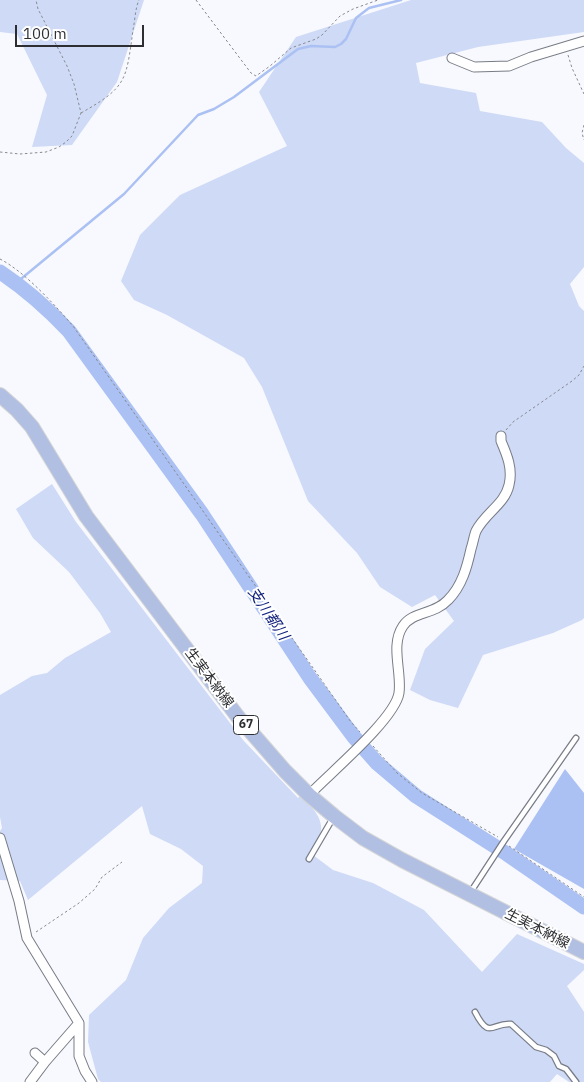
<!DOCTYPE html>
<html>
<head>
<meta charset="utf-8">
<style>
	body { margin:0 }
	#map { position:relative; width:584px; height:1082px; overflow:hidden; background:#f8f9fe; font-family:"IBM Plex Sans",sans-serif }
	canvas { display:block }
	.scale { position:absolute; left:15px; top:25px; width:129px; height:22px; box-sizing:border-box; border:2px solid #2c2e32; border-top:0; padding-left:6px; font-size:15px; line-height:18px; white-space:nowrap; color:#2c2e32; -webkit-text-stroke:4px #fff; paint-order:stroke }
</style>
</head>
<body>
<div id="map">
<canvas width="584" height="1082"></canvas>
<div class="scale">100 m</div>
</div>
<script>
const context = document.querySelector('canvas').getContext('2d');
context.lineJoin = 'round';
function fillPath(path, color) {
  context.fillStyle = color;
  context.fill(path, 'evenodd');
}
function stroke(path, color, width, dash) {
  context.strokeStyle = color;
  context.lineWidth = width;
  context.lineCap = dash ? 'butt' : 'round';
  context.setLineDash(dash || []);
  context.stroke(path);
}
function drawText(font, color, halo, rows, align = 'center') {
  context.font = font + ' "IBM Plex Sans","Noto Sans JP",sans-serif';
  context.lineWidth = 4;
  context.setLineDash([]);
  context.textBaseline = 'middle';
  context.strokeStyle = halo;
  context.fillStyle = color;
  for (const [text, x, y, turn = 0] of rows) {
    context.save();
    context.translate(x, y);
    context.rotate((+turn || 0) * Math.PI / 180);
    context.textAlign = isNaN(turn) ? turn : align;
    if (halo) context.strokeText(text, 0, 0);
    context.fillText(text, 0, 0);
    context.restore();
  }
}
fillPath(new Path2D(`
	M 0,0 L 144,0 L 117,82 L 72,145 L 32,147 L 47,95 L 17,34 L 0,32 Z
	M 411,0 L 584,0 L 584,32 L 478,47 L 416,63 L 420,83 L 476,93 L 480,111 L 542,122 L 566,148 L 584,163 L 584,267 L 570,284 L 579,306 L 584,311 L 584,618 L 582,620 L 553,633 L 483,655 L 458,708 L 430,700 L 410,690 L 425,649 L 454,621 L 435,595 L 412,607 L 380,587 L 357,553 L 308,501 L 262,387 L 244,358 L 167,315 L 134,300 L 121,281 L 140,235 L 180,195 L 287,146 L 259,92 L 296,37 Z
	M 52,484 L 76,522 L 243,740 L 298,798 L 300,796 C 312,806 327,821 319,838 C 317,843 311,848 309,852 L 333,870 L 373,883 L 424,910 L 482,972 L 517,934 L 584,964 L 584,970 L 567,986 L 584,1012 L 584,1082 L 569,1082 L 557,1074 L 550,1082 L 101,1082 L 98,1079 L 88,1042 L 89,1015 L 126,980 L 143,938 L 169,908 L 202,883 L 203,866 L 181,849 L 150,834 L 142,806 L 28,900 L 20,881 L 0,880 L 0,831 L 2,828 L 0,817 L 0,695 L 32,676 L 47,673 L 65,658 L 111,632 L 100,613 L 69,572 L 33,538 L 16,509 Z`), '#cedaf6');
fillPath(new Path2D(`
	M 565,769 L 584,793 L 584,889 L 514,849 Z`), '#abc1f3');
stroke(new Path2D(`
	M 16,283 L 124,194 L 198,115 L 214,109 L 234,97 L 298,49 L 311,46 L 335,47 L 341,44 L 346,39 L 356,18 L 369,8 L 401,0`), '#abc1f3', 2.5);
stroke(new Path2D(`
	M 0,272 C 26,289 48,309 69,331 L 202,514 L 310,678 L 354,737 L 377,763 L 416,796 L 507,854 L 584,907`), '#abc1f3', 15);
const service = new Path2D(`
	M 309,859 L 333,818
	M 470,893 L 504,841 L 576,738
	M 475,1012 C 490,1041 492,1022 511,1024 L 536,1047 L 546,1050 L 554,1056 L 559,1066 L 566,1069 L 576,1082`);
const minor = new Path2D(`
	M 452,58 L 474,67 L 509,66 L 531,57 L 584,41
	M 309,795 C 329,774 395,719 399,693 C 402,672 390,645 403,626 C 413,611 434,615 448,600 C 462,586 467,567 471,549 C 473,543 474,536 476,531 C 485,513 505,504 509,485 C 513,469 507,455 501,441 L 501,436
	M 0,838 L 19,901 L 27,938 L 79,1023 L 79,1056 L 85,1071 L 92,1082
	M 35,1053 L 45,1062
	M 30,1082 L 45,1062 L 79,1023`);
const primary = new Path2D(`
	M 0,395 L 17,410 L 32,427 L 86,516 L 238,717 L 285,771 L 309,795 L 334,816 L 363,838 L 402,860 L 584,952`);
stroke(service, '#787c86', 7);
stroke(minor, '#787c86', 11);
stroke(primary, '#d5d5d6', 16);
stroke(new Path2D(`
	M 196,0 L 251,73 L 256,76 L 270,66 L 291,48 L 316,39 L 322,35 L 340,16 L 353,9 L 378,0
	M 568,55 L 572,68 L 584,94
	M 81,113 C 127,87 126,81 133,30 C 135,21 135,9 139,0
	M 584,125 L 582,133 L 584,140
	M 0,152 L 20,154 L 46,152 L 59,147 L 66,142 L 72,136 L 81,113 L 74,84 L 67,66 L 38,9 L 36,0
	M 0,259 C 25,272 54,304 73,326 L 351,722 L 360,732
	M 506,430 L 513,422 L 572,381 L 579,375 L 584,366
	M 373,746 L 397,773 L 422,793 L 498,837
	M 509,846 L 584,897
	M 36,932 L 79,903 L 95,889 L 102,877 L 122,862`), '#888a8e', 1, [2.5, 2.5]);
stroke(service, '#fff', 4.5);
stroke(minor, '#fff', 9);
stroke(primary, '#b0bfe2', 14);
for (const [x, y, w] of [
	[246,725,25]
]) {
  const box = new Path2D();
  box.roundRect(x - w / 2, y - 9.5, w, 19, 4);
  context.fillStyle = '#fff';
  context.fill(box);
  stroke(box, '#2c2e32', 1);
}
drawText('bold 12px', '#2c2e32', null, [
	["67",246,725]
]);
drawText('14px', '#2c2e32', '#fff', [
	["生実本納線",209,678,53],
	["生実本納線",537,929,27]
]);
drawText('italic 15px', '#0f1f7c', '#fff', [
	["支川都川",268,614,56]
]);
</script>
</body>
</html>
